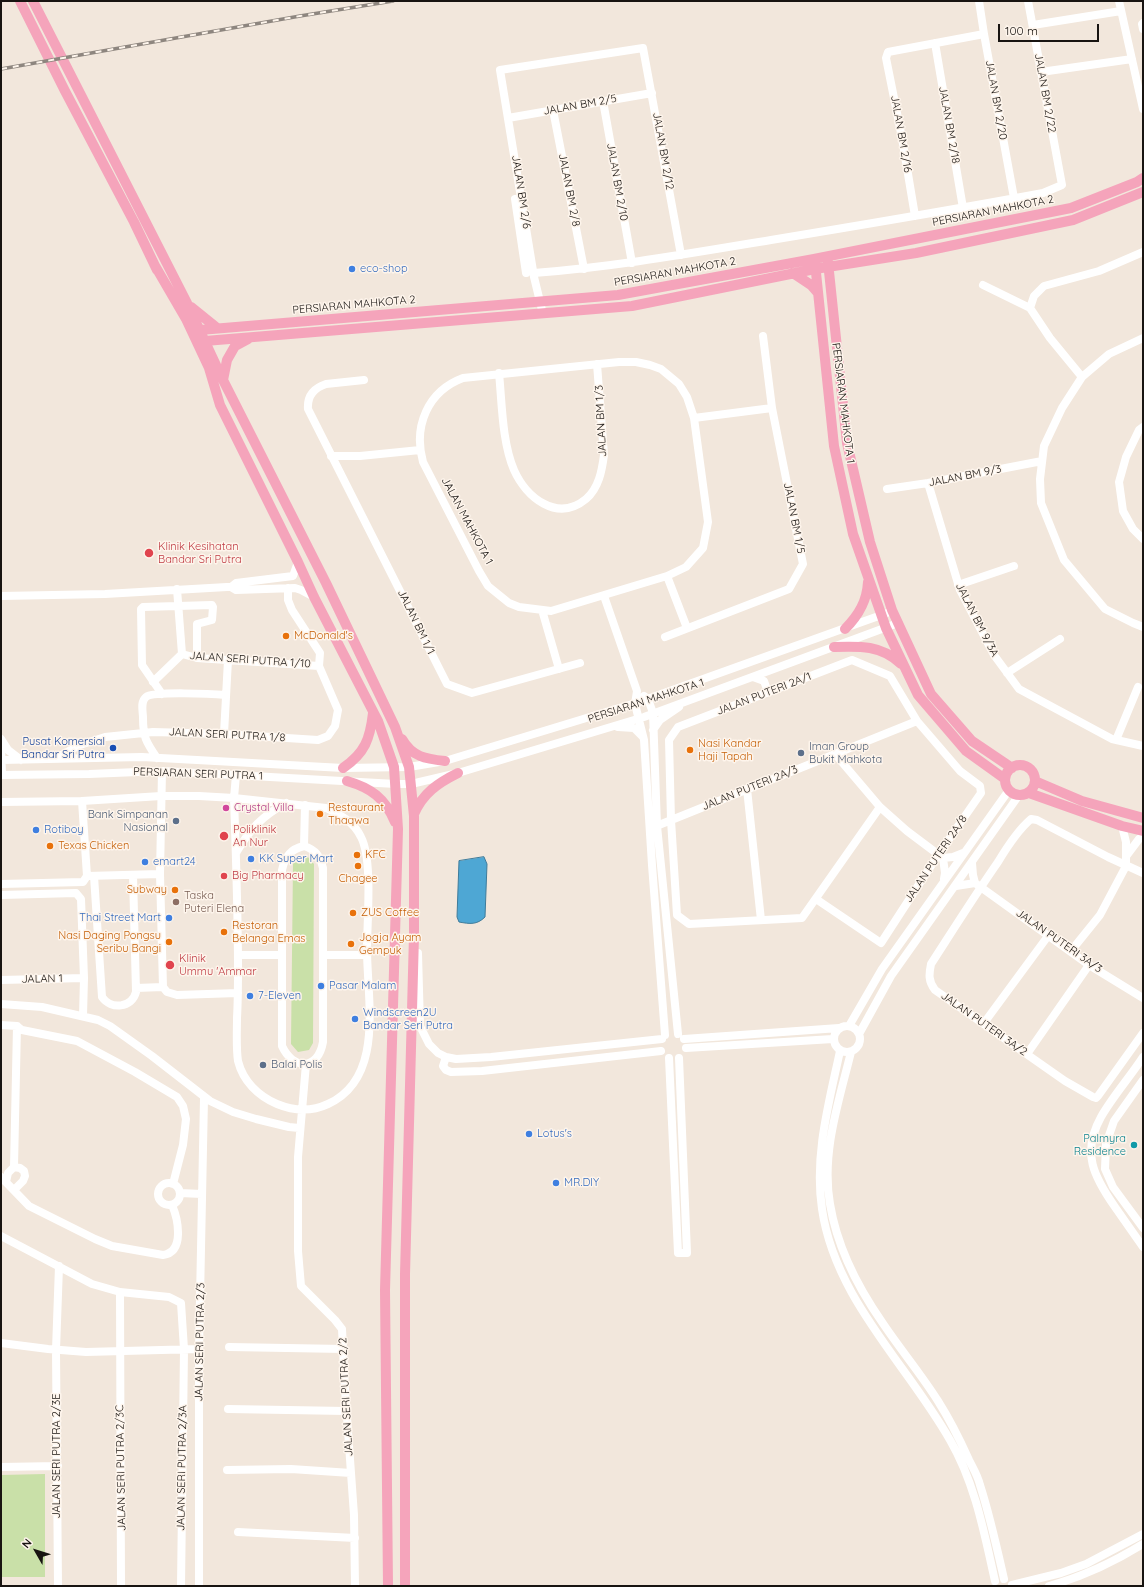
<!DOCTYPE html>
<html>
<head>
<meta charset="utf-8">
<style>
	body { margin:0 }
	#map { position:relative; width:1144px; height:1587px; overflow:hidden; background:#f2e7dc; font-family:Quicksand,sans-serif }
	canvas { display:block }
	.frame { position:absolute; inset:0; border:2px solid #181411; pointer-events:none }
	.north { position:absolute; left:16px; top:1531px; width:40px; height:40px; -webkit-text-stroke:3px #fef5ec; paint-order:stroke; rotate:309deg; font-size:11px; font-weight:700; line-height:16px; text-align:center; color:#181411 }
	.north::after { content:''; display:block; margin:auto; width:14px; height:18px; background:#181411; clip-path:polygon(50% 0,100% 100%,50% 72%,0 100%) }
	.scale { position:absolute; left:998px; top:24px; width:101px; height:18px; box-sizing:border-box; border:2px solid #181411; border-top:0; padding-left:5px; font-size:12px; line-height:14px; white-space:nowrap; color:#181411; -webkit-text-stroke:3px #fef5ec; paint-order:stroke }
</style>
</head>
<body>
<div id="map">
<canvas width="1144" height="1587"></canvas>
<div class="frame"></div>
<div class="north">N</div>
<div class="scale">100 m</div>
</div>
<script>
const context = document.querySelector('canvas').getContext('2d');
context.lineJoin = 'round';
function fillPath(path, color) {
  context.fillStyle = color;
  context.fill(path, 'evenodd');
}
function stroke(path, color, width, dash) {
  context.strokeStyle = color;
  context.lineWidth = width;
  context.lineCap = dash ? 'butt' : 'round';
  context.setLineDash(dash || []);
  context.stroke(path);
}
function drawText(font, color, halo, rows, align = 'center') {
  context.font = font + ' Quicksand,sans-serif';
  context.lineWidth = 3;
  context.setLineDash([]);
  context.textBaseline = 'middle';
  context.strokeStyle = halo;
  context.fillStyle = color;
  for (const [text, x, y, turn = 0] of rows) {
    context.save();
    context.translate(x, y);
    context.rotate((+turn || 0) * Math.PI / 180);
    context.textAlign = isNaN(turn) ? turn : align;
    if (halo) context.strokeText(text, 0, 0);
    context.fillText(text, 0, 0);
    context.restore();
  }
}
fillPath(new Path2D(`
	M 299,856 L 307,856 L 314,864 L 313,1043 L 309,1050 L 298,1052 L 291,1044 L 293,863 Z
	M 45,1474 L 45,1577 L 1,1577 L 1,1475 Z`), '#c9e0a8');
const water = new Path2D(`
	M 484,857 L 487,864 L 485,917 C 477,925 470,924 459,922 L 457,917 L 459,861 Z`);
fillPath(water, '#4ea7d4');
stroke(water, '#3e7b9a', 1);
stroke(new Path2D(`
	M 979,1 L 984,34 L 1014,198
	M 1119,1 L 1143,109
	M 1143,23 L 1142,24 L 1143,29
	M 1033,25 L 1121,11
	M 935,43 L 963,208
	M 1041,72 L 1132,59
	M 603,101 L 632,263
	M 553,110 L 584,269
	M 508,118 L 652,93
	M 515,199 L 526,273
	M 915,216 L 902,138 L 886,58 L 888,52 L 984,34
	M 534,273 C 614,267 692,253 771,240 C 862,225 952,210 1043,193 L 1062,185 L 1028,1
	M 983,285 L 1030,308
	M 543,314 L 534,277 L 500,70 L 643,48 L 681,255
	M 1143,338 L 1109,354 L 1082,377 L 1062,408 L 1044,446 L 1040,479 L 1041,503 L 1064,560 L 1105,609 L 1133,623 L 1143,627
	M 619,362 L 636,362 L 650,365 L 661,369 L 679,384 L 687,397 L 694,418 L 708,522 L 703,548 L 686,567 L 667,576 L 551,611 L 519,607 L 509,603 L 488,586 L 479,571 L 423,462 C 413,426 428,391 463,378 Z
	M 499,373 C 502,403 502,442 514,470 C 526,497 557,523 586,499 C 599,488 602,470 604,455 L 597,364
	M 1082,377 L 1050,338 L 1030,308 L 1034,296 L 1044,286 L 1099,271 L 1143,252
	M 364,380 L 326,384 C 314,388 307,396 308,409 L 447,684 L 472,693 L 580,663
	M 694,418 L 772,408
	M 1143,427 L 1139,430 L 1126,457 L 1119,482 L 1123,511 L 1133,529 L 1143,539
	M 331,456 L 360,456 L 420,450
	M 928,483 L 960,590 L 994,655 L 1019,689 L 1112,739 L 1143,746
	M 887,489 L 928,483 L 1042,461
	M 667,576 L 687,628
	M 958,585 L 1014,566
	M 231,587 L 236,583 L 293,576 L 298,562
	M 177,589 L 182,654 L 197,658 L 319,666
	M 1,596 L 105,594 L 227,587 L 231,587 L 236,590 L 295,588 L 301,590 L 314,597
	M 604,596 L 637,691 L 635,704 L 644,740 L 652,865 L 665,1035
	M 542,610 L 559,669
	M 665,637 L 789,589 L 803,564 L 772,408 L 763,336
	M 1007,673 L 1060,639
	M 753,677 L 764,681 L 768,692
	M 153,682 L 182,654
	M 162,694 L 142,665 L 141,609 L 143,607 L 212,605 L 213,607 L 212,620 L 197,624 L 197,658
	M 644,696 L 648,699 L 653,713 L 657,826 L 678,1034
	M 618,727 L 634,728 L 643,737
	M 653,730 L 660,720 L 679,707
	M 224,734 L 228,660
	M 1,739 L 8,750 L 21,760
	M 1116,740 L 1138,687
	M 1,748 L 2,774
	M 835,754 L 880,807 L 907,831 L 943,858 L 945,873 L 944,879
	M 56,758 L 80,745 L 105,737 L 153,732 L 224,734 L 318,740 L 328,736 L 335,726 L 338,710 L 319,666 L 320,653 L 292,610 L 288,600 L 288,588
	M 157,758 C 146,742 143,737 143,718 C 143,711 140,702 146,697 C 153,691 214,694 226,695
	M 1,760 L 142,757 L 343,768 L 409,767 L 445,761 L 639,702 L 887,613
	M 162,771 L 160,874 L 163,987
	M 1,775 L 89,774 L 162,771 L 396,784 L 411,784 L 458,773 L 644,717 L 898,623
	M 747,789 L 761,920
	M 82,801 L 87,876 L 160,874
	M 1,802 L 82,801 L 161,796 L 199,796 L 234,798 L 326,808 C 341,815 354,822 361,837 C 373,860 367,921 367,949 C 367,1000 385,1078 328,1104 C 311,1112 294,1111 277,1104 C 258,1096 243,1081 238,1061 C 236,1047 237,1032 237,1018 C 238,1001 238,985 238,968 C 238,912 236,855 234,798 L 236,775
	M 654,827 L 917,721
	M 304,846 C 316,850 320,856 323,868 L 323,1042 C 318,1071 293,1070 282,1046 L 282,870 C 285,856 291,849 304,846 Z
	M 304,846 L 305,805
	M 236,853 C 250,829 262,816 286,803
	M 1127,855 L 1139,839 L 1143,836
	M 943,858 L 953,857 L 963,853
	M 972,863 L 973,875 L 975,883
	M 1143,873 L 1108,857 L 1037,820 L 1031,819 C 1018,830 1007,847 998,862 C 975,895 953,930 931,964 C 929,974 928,981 935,990 L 1065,1081 L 1093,1097 L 1096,1098 L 1098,1096 L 1143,1033
	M 94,876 L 102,997 C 111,1010 132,1008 136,992 L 133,875
	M 1,884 L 83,882 L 87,876
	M 956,886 L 975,883 L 1089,965 L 1143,998
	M 1,895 L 76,893 L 81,899 L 84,978 L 83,1016
	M 816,899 L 881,943 L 938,855 L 981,793 L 980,786 L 960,771 L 917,721 L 890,676 L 852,660 L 678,727 L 669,740 L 671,820 L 677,915 L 689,924 L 802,918 L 880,807
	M 1071,951 L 1100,915 L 1126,866 L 1126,842 L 1122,826
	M 418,953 L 420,1026 L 429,1044 L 438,1053 L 446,1057 L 456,1059 L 491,1057 L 662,1039
	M 238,955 L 281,955
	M 323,955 L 367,955
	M 1,980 L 84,978
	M 163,987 L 167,992 L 177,995 L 238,993
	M 136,988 L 163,987
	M 1,1004 L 42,1007 L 98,1020 L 110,1026 L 152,1056 L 210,1101 L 233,1112 L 256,1119 L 289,1127 L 299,1128
	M 984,1023 L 1048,936
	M 1,1025 L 17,1026 L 22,1030 L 77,1041 L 135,1072 L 177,1097 L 183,1106 L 186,1119 L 183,1145 L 173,1184
	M834 1039a13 13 0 1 1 26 0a13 13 0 1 1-26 0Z
	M 849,1026 L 882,969 L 1009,790
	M 859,1034 L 891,976 L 1019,795
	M 684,1039 L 839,1028
	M 686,1048 L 833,1039
	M 840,1051 C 829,1103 814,1155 822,1209 C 835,1299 907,1364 950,1440 C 975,1483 984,1532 995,1581
	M 851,1052 C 839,1101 821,1153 830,1204 C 837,1247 857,1286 882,1322 C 900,1349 921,1374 938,1401 C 950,1420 960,1440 969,1460 C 973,1468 978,1476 980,1485 C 990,1516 997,1548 1004,1579
	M 1027,1054 L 1089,965
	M 446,1057 L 443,1066 L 446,1070 L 451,1072 L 482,1071 L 661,1051
	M 1143,1057 C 1130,1077 1113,1096 1101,1117 C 1081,1153 1094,1177 1115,1207 C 1124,1220 1134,1234 1143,1247
	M 669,1058 L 678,1253 L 687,1253 L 679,1058
	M 306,1064 L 298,1157 L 298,1251 L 301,1286 L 335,1320 L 342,1329 L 345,1389 L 354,1515 L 355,1586
	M 1143,1080 L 1114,1121 L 1106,1144 L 1105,1169 L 1113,1187 L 1143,1228
	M 14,1167 L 20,1168 L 24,1171 L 25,1176 L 23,1181 L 14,1190
	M 1,1177 L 29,1206 L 95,1239 L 112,1246 L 163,1255 C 185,1252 178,1219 172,1205
	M 6,1182 L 8,1173 L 14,1167 L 17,1026
	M158 1194a11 11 0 1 1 22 0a11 11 0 1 1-22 0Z
	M 180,1193 L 202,1194
	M 1,1236 L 92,1284 L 120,1292 L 169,1297 L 181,1303 L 184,1349 L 181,1586
	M 120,1292 L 121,1586
	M 1,1343 L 48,1349 L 86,1352 L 199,1349
	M 229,1347 L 344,1349
	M 228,1409 L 346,1411
	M 1,1467 L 58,1466
	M 227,1470 L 291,1469 L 351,1473
	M 238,1532 L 355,1538
	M 1012,1585 L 1061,1573 L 1086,1564 L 1143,1534
	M 58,1586 L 56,1350 L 59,1266
	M 199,1586 L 199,1349 L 204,1098
	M 1049,1586 C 1082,1577 1114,1562 1143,1544`), '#fff', 8);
stroke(new Path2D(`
	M 20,1 L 65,91 L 134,222 L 157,270
	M 33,1 L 187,303 L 223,380 L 326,583 L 395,727 L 409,767 L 414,816 L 414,935 L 405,1274 L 405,1586
	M 828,262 L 847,443 L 870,542 L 892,610 L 931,694 L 972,741 L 1012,768
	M 815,263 L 834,446 L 853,534 L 886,628 L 918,695 L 966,751 L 1005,779
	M 154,264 L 186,319 L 209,368 L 220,405 L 298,562 L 314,597 L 378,721 L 394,767 L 398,829 L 385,1290 L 388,1586
	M 793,273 L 811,285 L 818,293
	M 191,307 L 217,328
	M 200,330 L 618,295 L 814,259 L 1071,208 L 1137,182 L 1143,178
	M 199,339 L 205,341 L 632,306 L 815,269 L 916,253 L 1073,220 L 1143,192
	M 223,380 L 227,360 L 235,346 L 248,339
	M 845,629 C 859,615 867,601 868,582
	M 834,647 C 859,646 882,645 901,664
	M 402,739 C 412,757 426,759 445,761
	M1005 780a15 15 0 1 1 30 0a15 15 0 1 1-30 0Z
	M 343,768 C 365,753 370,739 373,713
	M 347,781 C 371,788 385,798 395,822
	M 1035,781 L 1082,801 L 1143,818
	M 1029,793 L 1122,826 L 1143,831
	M 414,814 C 423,793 438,783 458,773`), '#f5a4bb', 10);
const rail = new Path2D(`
	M 1,69 L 300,16 L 393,1`);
stroke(rail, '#8e867f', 3.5);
stroke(rail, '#fef5ec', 2, [6]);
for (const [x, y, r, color] of [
	[352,269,4,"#3f7fe0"],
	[149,553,5,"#e0444e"],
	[286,636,4,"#e8710a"],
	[113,748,4,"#1a4fb4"],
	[690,750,4,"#e8710a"],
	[801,753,4,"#5c6f8a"],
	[226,808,4,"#d1479c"],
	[320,814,4,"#e8710a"],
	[176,821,4,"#5c6f8a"],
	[36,830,4,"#3f7fe0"],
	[224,836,5,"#e0444e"],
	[50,846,4,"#e8710a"],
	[357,855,4,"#e8710a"],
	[251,859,4,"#3f7fe0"],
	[145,862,4,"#3f7fe0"],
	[358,866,4,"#e8710a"],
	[224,876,4,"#e0444e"],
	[175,890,4,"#e8710a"],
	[176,902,4,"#8d6e63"],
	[353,913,4,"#e8710a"],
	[169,918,4,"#3f7fe0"],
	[224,932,4,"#e8710a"],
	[169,942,4,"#e8710a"],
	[351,944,4,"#e8710a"],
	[170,965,5,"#e0444e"],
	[321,986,4,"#3f7fe0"],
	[250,996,4,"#3f7fe0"],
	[355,1019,4,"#3f7fe0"],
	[263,1065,4,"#5c6f8a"],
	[529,1134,4,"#3f7fe0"],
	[1134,1145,4,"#0f9aa8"],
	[556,1183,4,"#3f7fe0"]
]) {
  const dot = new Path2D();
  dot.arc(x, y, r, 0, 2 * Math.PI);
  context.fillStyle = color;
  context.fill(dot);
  stroke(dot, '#fef5ec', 1.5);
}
drawText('11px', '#181411', '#fef5ec', [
	["JALAN BM 2/22",1045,93,80],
	["JALAN BM 2/20",996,100,80],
	["JALAN BM 2/5",580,105,-10],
	["JALAN BM 2/18",949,125,80],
	["JALAN BM 2/16",901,134,80],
	["JALAN BM 2/12",663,151,80],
	["JALAN BM 2/10",617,182,80],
	["JALAN BM 2/8",569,190,79],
	["JALAN BM 2/6",521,192,81],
	["PERSIARAN MAHKOTA 2",993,211,-11],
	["PERSIARAN MAHKOTA 2",675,272,-10],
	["PERSIARAN MAHKOTA 2",354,305,-5],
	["PERSIARAN MAHKOTA 1",843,403,83],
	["JALAN BM 1/3",601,421,-93],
	["JALAN BM 9/3",965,476,-11],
	["JALAN BM 1/5",794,518,79],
	["JALAN MAHKOTA 1",467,521,62],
	["JALAN BM 9/3A",977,620,63],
	["JALAN BM 1/1",416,622,64],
	["JALAN SERI PUTRA 1/10",250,660,4],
	["JALAN PUTERI 2A/1",764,694,-21],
	["PERSIARAN MAHKOTA 1",646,701,-18],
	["JALAN SERI PUTRA 1/8",227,735,3],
	["PERSIARAN SERI PUTRA 1",198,774,2],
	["JALAN PUTERI 2A/3",750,788,-22],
	["JALAN PUTERI 2A/8",936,859,-56],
	["JALAN PUTERI 3A/3",1059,941,35],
	["JALAN 1",42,979,-1],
	["JALAN PUTERI 3A/2",984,1024,35],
	["JALAN SERI PUTRA 2/3",200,1342,-89],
	["JALAN SERI PUTRA 2/2",346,1397,-93],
	["JALAN SERI PUTRA 2/3E",57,1456,-90],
	["JALAN SERI PUTRA 2/3C",121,1468,-91],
	["JALAN SERI PUTRA 2/3A",182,1468,-89]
]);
drawText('11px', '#366cbe', '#fef5ec', [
	["eco-shop",360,269],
	["Rotiboy",44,830],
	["KK Super Mart",259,859],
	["emart24",153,862],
	["Thai Street Mart",161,918,"right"],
	["Pasar Malam",329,986],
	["7-Eleven",258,996],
	["Windscreen2U",363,1013],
	["Bandar Seri Putra",363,1026],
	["Lotus's",537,1134],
	["MR.DIY",564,1183]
], 'left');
drawText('11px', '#be3a42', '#fef5ec', [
	["Klinik Kesihatan",158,547],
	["Bandar Sri Putra",158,560],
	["Poliklinik",233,830],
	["An Nur",233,843],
	["Big Pharmacy",232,876],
	["Klinik",179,959],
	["Ummu 'Ammar",179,972]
], 'left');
drawText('11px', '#c56008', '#fef5ec', [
	["McDonald's",294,636],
	["Nasi Kandar",698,744],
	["Haji Tapah",698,757],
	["Restaurant",328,808],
	["Thaqwa",328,821],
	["Texas Chicken",58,846],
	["KFC",365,855],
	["Chagee",358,879,"center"],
	["Subway",167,890,"right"],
	["ZUS Coffee",361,913],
	["Restoran",232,926],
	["Belanga Emas",232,939],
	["Nasi Daging Pongsu",161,936,"right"],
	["Seribu Bangi",161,949,"right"],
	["Jogja Ayam",359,938],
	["Gempuk",359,951]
], 'left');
drawText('11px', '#164399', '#fef5ec', [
	["Pusat Komersial",105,742],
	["Bandar Sri Putra",105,755]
], 'right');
drawText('11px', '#4e5e75', '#fef5ec', [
	["Iman Group",809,747],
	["Bukit Mahkota",809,760],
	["Bank Simpanan",168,815,"right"],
	["Nasional",168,828,"right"],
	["Balai Polis",271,1065]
], 'left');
drawText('11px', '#b23c85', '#fef5ec', [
	["Crystal Villa",234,808]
], 'left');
drawText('11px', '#785e54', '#fef5ec', [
	["Taska",184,896],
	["Puteri Elena",184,909]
], 'left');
drawText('11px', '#0d838f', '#fef5ec', [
	["Palmyra",1126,1139],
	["Residence",1126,1152]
], 'right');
</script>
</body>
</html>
